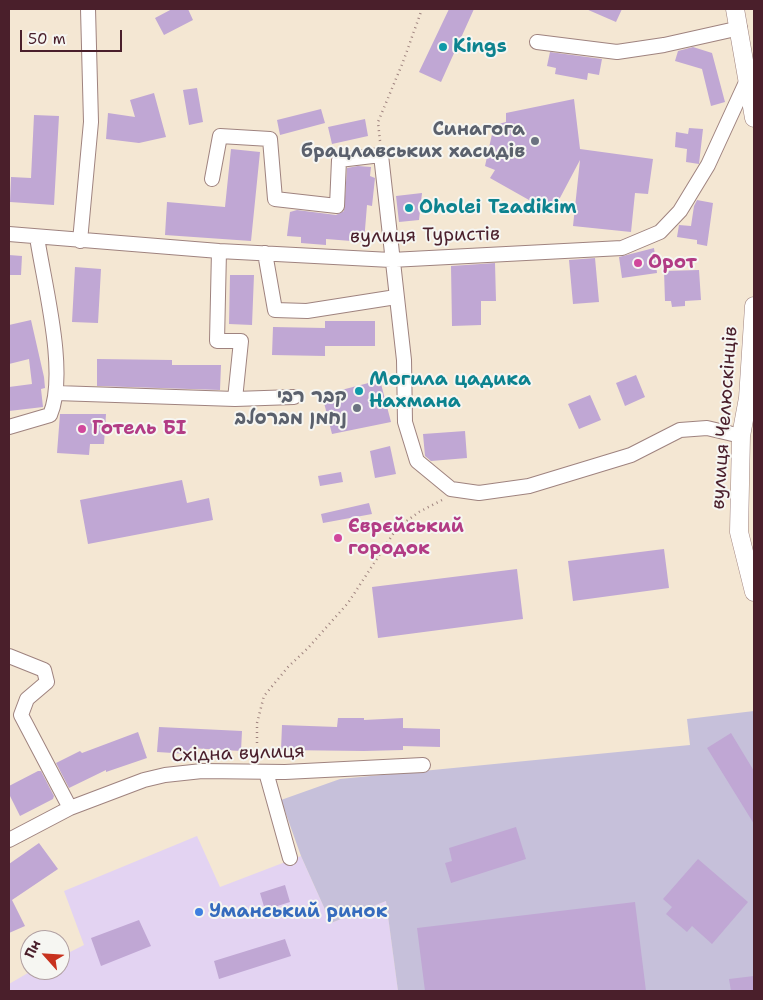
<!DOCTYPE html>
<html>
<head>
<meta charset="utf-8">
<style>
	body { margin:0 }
	#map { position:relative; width:763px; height:1000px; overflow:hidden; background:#f4e7d3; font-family:"Shantell Sans",sans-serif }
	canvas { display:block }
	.frame { position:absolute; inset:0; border:10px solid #4a1f2b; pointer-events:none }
	.north { position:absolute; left:20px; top:930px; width:50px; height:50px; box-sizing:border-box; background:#f6f6f2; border:1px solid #b1a0a2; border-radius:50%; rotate:296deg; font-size:14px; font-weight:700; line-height:20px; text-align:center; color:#4a1f2b }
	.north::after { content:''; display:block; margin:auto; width:18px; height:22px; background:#c8321e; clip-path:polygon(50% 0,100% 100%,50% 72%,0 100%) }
	.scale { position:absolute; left:20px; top:30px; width:102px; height:22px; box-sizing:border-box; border:2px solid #4a1f2b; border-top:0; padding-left:6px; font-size:15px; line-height:18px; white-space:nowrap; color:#4a1f2b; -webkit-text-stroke:4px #f6f6f2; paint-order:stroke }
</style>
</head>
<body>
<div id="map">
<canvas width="763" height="1000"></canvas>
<div class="frame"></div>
<div class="north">Пн</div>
<div class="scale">50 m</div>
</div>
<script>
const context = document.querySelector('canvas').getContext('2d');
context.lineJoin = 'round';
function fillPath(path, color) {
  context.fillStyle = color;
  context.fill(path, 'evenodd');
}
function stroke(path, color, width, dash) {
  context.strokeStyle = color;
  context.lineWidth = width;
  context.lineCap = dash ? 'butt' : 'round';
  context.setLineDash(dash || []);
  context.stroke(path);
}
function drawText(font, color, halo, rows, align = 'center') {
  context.font = font + ' "Shantell Sans","Playpen Sans Hebrew",sans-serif';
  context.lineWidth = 4;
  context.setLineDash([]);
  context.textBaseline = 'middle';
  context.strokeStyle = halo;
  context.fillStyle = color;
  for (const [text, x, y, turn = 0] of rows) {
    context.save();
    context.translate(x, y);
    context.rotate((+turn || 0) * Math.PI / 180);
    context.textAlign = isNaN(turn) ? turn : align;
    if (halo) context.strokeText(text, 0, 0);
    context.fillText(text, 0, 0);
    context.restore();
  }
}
fillPath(new Path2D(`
	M 197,836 L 220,887 L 301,856 L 331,923 L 386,901 L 398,991 L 9,991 L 9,984 L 33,970 L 60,970 L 60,957 L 84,945 L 64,891 Z`), '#e3d3f2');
fillPath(new Path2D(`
	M 754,711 L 754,991 L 398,991 L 386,901 L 331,923 L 301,856 L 281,800 L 340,779 L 690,745 L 687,719 Z`), '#c6c0da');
fillPath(new Path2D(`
	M 172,9 L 188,9 L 193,20 L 164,35 L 155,18 Z
	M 449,9 L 474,9 L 441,82 L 419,72 Z
	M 586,9 L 622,9 L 616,22 Z
	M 693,47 L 712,53 L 725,102 L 711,106 L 702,69 L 675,61 L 678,51 Z
	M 550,52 L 602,59 L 599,75 L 588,73 L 587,80 L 555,74 L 556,68 L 547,66 Z
	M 197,88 L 203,122 L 189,125 L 183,90 Z
	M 154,93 L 166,137 L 139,143 L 106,139 L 108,113 L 135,117 L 130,100 Z
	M 574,99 L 580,149 L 653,159 L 648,194 L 635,193 L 631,232 L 573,226 L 580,160 L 552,213 L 490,178 L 495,170 L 485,166 L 494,125 L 506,122 L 506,113 Z
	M 321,109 L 325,123 L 280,135 L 277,120 Z
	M 34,115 L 59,116 L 54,205 L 10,202 L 11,177 L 31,178 Z
	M 365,119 L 368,136 L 332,144 L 328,127 Z
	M 689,128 L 703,129 L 699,164 L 686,162 L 687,149 L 675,147 L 676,132 L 688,134 Z
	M 231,149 L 260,152 L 251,241 L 165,235 L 167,202 L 225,207 Z
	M 358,166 L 371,167 L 370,176 L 375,178 L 372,206 L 367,205 L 364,242 L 326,239 L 326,245 L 301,243 L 301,237 L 287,236 L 290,212 L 297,210 L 336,215 L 344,211 L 347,168 Z
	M 422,193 L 419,220 L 399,222 L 396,196 Z
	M 697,200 L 713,203 L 707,246 L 697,244 L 697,240 L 677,237 L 679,225 L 691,226 L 694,206 Z
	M 654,248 L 657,273 L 622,278 L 619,257 Z
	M 9,255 L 22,256 L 21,275 L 9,275 Z
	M 595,258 L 599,302 L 573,304 L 569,260 Z
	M 495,263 L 496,301 L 481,301 L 481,325 L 452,326 L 451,266 Z
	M 75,267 L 101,269 L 98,323 L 72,322 Z
	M 699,270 L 701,300 L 685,301 L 685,306 L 672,307 L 671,301 L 665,301 L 664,271 Z
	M 230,275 L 254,275 L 252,325 L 229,324 Z
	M 31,320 L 44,377 L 45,388 L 41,389 L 43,407 L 9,411 L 9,387 L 32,384 L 29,359 L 9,364 L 9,325 Z
	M 325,321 L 375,321 L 375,346 L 325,346 L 325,356 L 272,355 L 273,327 L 325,328 Z
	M 97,359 L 172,360 L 172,365 L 221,365 L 220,390 L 97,386 Z
	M 636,375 L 645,397 L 625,406 L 616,383 Z
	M 380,380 L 391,422 L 332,434 L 322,395 Z
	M 590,395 L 601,420 L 579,429 L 568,404 Z
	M 60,414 L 106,414 L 104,444 L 90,444 L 89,455 L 57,453 Z
	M 465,431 L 467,458 L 431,461 L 425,456 L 423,434 Z
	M 390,446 L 396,474 L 375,478 L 370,451 Z
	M 341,472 L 343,482 L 320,486 L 318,476 Z
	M 182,480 L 187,503 L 209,498 L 213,520 L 88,544 L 80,500 Z
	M 369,503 L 372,514 L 323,523 L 321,514 Z
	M 664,549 L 669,588 L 573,601 L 568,561 Z
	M 517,569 L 523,619 L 378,638 L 372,587 Z
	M 338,718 L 364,718 L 364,720 L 403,718 L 403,728 L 440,729 L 440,747 L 403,746 L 403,750 L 364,751 L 281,750 L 282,725 L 337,727 Z
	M 159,727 L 242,731 L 241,751 L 190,748 L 189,754 L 157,752 Z
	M 138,732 L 147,758 L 106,772 L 106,770 L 69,788 L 56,763 L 80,751 L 82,753 Z
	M 731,733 L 754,771 L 754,824 L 707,748 Z
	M 38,771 L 41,771 L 54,796 L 53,799 L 20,816 L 9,794 L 9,786 Z
	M 516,827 L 526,859 L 451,883 L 445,863 L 452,861 L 449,848 Z
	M 39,843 L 58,869 L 12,900 L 25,926 L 9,933 L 9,864 Z
	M 698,859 L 748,902 L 712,944 L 692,926 L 687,932 L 666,914 L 672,907 L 663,899 Z
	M 285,885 L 290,902 L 265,910 L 260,893 Z
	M 635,902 L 646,991 L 425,991 L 417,928 Z
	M 139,920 L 151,946 L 101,966 L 91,938 Z
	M 285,939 L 291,956 L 219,979 L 214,961 Z
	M 754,976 L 754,991 L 731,991 L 729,979 Z`), '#c0a7d4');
const minor = new Path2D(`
	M 537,42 L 617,52 L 664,45 L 740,28
	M 212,179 L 220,136 L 270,139 L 275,199 L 337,206 L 339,160 L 381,155 L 404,360 L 405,422 L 417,461 L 451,489 L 479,493 L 529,486 L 631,455 L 680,430 L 707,428 L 741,436
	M 9,234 L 219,251 L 391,260 L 622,248 L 660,232 L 680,211 L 708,165 L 748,78
	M 80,241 L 91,122 L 88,9
	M 219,251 L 217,341 L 241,341 L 235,399
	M 265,253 L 275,310 L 307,311 L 396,297
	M 56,393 L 235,399 L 294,397
	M 9,427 L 50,415 C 68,373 44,284 37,237
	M 9,656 L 44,670 L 47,682 L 27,699 L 21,715 L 70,808
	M 266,772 L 290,858
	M 9,840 L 70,808 L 144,780 L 165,775 L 202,771 L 285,772 L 423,765`);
const major = new Path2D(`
	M 735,9 L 754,118
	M 754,306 L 748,398 L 741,436 L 739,532 L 754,592`);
stroke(minor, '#9f837f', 16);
stroke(major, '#9f837f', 19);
stroke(new Path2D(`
	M 380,141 L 378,122 L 403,62 L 422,9
	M 257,758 L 257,723 L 264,696 L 288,667 L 308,648 L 348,603 L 397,528 L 419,512 L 442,500`), '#9f837f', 2.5, [1, 4]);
stroke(minor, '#fff', 14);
stroke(major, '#fff', 18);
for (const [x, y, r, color] of [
	[443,47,5,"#0f9aa8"],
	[535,141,5,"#6b7280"],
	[409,208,5,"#0f9aa8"],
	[638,263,5,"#d1479c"],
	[359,391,5,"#0f9aa8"],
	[357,408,5,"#6b7280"],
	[82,429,5,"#d1479c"],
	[338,538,5,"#d1479c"],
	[199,912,5,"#3f7fe0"]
]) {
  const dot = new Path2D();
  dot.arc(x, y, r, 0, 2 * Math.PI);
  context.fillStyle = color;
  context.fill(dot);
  stroke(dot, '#f6f6f2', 2);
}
drawText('bold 19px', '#0d838f', '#f6f6f2', [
	["Kings",453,47],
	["Oholei Tzadikim",419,208],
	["Могила цадика",369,380],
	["Нахмана",369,402]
], 'left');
drawText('bold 19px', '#5b616d', '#f6f6f2', [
	["Синагога",525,130],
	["брацлавських хасидів",525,152],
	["קבר רבי",347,397],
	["נחמן מברסלב",347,419]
], 'right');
drawText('19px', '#4a1f2b', '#f6f6f2', [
	["вулиця Туристів",425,236,-1],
	["вулиця Челюскінців",725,418,-86],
	["Східна вулиця",238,754,-2]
]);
drawText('bold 19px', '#b23c85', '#f6f6f2', [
	["Орот",648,263],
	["Готель БІ",92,429],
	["Єврєйський",348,527],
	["городок",348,549]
], 'left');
drawText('bold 19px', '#366cbe', '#f6f6f2', [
	["Уманський ринок",209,912]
], 'left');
</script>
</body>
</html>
